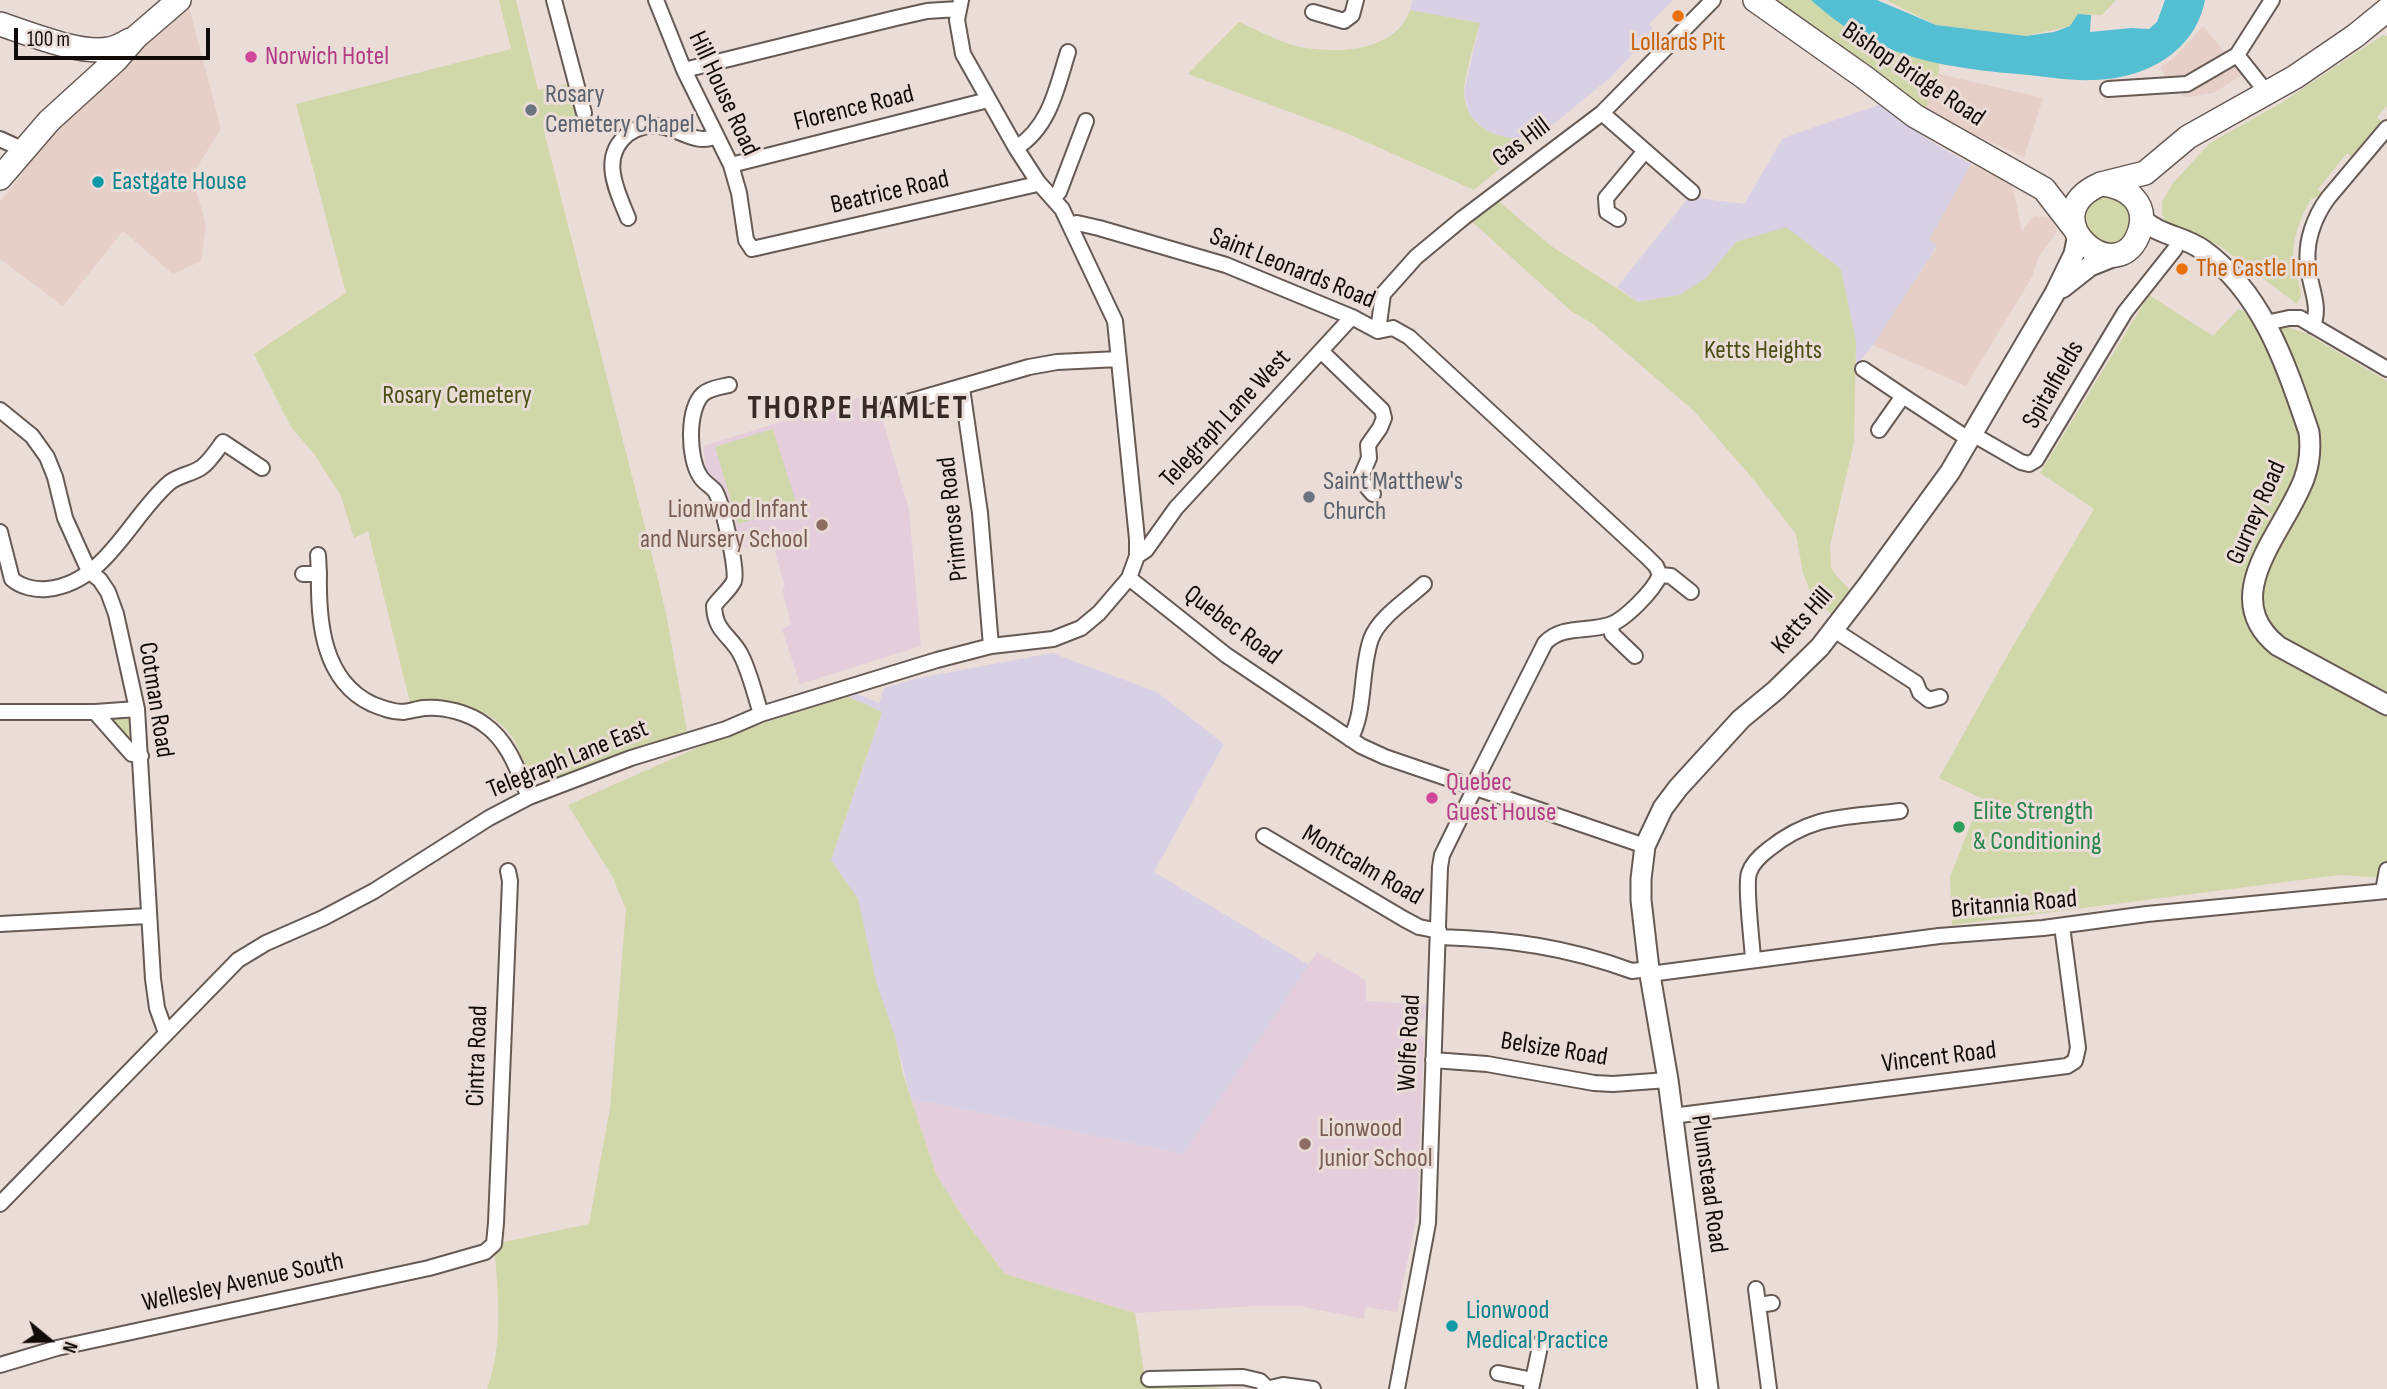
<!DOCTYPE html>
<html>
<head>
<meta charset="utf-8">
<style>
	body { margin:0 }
	#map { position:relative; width:2387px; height:1389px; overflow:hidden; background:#eadcd6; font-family:"Sofia Sans Condensed",sans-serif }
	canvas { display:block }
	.north { position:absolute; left:14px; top:1305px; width:70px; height:70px; -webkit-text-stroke:5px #eadcd6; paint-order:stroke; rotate:109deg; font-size:19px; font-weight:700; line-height:28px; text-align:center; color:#110c0a }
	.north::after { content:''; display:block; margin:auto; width:24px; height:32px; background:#110c0a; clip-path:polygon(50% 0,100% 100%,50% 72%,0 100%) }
	.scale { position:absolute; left:14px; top:28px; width:196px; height:32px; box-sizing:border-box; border:4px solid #110c0a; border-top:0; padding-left:9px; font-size:21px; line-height:24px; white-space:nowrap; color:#110c0a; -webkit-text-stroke:5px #eadcd6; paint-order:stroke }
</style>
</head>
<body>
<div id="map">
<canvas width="2387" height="1389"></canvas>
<div class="north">N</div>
<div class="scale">100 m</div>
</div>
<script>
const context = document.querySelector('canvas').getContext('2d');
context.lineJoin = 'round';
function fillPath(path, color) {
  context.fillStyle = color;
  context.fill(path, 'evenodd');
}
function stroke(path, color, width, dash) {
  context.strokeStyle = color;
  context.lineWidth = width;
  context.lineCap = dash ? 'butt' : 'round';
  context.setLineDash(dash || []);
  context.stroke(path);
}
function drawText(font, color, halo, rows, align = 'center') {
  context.font = font + ' "Sofia Sans Condensed",sans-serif';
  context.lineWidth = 6;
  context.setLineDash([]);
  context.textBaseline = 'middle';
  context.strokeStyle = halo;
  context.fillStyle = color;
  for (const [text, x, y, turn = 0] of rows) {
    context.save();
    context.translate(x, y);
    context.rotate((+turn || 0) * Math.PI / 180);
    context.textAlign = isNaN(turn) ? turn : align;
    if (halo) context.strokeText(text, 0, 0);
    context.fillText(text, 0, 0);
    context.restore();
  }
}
fillPath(new Path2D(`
	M 189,7 L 221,129 L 192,175 L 206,226 L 201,261 L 173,274 L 123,231 L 63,306 L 0,259 L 0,202 L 50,137 L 93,91 Z
	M 2203,26 L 2243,74 L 2214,93 L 2185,97 L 2165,76 L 2160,67 L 2173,59 Z
	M 1939,74 L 2043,98 L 2024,157 L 1924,112 Z
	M 1971,164 L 2012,183 L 2022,231 L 2034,216 L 2052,218 L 2057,232 L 2039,256 L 2032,277 L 1966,386 L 1873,345 L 1937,247 L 1928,240 Z`), '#e5cfc6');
fillPath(new Path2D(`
	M 1412,0 L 1673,0 L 1649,24 L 1654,30 L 1611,77 L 1534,140 L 1515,140 L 1486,131 L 1469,115 L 1464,92 L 1480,23 L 1410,10 Z
	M 1882,104 L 1933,143 L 1971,164 L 1929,240 L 1937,246 L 1873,345 L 1856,366 L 1856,342 L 1736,242 L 1706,278 L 1679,295 L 1638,302 L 1617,287 L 1689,197 L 1744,204 L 1783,138 Z
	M 1052,653 L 1157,692 L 1224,744 L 1154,872 L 1309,965 L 1184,1154 L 911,1099 L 895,1036 L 831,860 L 882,713 L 847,696 L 855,693 L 879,703 L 884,688 L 914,679 Z`), '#d8d1e6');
fillPath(new Path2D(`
	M 875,393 L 909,510 L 921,646 L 800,684 L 782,629 L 791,625 L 782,588 L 785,587 L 772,541 L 741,548 L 726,497 L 706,470 L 703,446 Z
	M 1317,952 L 1366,980 L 1366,1001 L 1426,1005 L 1425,1017 L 1419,1021 L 1418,1032 L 1424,1038 L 1417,1214 L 1397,1312 L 1365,1307 L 1364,1319 L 1299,1306 L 1257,1306 L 1135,1313 L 1005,1274 L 964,1219 L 936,1174 L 911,1099 L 1183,1154 Z`), '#e4cedb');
fillPath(new Path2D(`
	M 499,0 L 516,0 L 538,90 L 567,84 L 579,123 L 544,131 L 648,539 L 666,613 L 687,731 L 551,782 C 545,779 537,776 532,772 C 521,763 519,744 510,734 C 487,705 444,696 410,703 L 368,531 L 354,538 L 341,496 L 315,455 L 291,427 L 254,354 L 346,293 L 296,104 L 511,49 Z
	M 1772,0 L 1812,0 L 1878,44 L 1917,58 L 1939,63 L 1939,74 L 1924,112 Z
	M 1886,0 L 2116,0 L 2102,15 L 2079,14 L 2070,26 L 2026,36 L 1936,25 Z
	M 1410,10 L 1480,23 C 1476,38 1463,80 1464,93 C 1466,131 1502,140 1534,140 L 1474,190 L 1344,132 L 1188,74 L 1239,22 C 1258,30 1280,43 1300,47 C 1337,54 1396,52 1410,10 Z
	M 2383,35 L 2387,36 L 2387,106 L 2377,117 L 2382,122 L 2353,158 L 2347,153 L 2318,189 L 2323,195 L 2311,199 C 2297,223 2289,247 2296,275 C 2298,282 2301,289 2301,297 L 2297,304 L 2220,246 L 2167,224 L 2162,214 L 2162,202 L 2173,183 L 2210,143 L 2281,103 Z
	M 2115,195 L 2128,208 L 2130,228 L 2124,239 L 2107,246 L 2087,232 L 2083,214 L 2096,196 Z
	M 1495,198 L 1551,246 L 1638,302 L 1679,295 L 1706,278 L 1736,242 L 1786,227 L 1841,269 L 1856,342 L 1854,442 L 1830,546 L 1831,567 L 1835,574 L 1850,590 L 1831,614 L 1812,596 L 1803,573 L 1796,534 L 1753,479 L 1694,411 L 1593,324 L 1571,311 L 1469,219 Z
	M 2149,295 L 2213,336 L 2238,309 L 2246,312 L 2307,334 L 2387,381 L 2387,878 L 2339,875 L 1952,925 L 1950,877 L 1981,798 L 1939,778 L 2007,656 L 2094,509 L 2040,473 Z
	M 773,429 L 797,506 L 738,524 L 715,447 Z
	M 847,696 L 882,712 L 831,860 L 858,899 L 877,985 L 895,1036 L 903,1074 L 936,1174 L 964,1219 L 1005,1274 L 1135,1313 L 1145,1379 L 1224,1389 L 487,1389 C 504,1342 498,1293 494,1244 L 589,1224 L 610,1108 L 626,909 L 612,876 L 568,805 L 724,736 Z
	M 108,716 L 131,716 L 132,745 Z`), '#d0d7a9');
fillPath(new Path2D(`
	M 1811,0 L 1877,0 L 1936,25 L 2026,36 L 2054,32 L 2070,26 L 2078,14 L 2091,15 L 2090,32 L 2131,28 L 2149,29 L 2157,22 L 2165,0 L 2205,0 C 2195,53 2144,79 2093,80 C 2069,81 2043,76 2018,74 C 1971,70 1922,64 1877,44 C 1852,33 1831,18 1811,0 Z`), '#54bed2');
const street = new Path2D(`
	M 554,0 L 584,113
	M 656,0 L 684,70 L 731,165 L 739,193 L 746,240 L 752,249 L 1033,185 L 1038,182
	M 1313,12 L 1344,21 L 1352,15 L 1356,0
	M 2237,55 L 2272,0
	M 684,70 L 896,18 L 927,11 L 958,9
	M 2108,89 L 2187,84 L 2237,55 L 2267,93
	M 1602,113 L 1692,192
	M 0,139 L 24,150
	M 1016,148 C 1050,127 1057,87 1068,52
	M 731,165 L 988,100
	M 1053,198 L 1059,192 L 1086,121
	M 628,218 C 617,191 599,157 628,134 C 636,128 649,124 659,126 C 679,128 696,146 716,136
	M 1618,219 L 1607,212 L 1606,198 L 1645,151
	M 1070,226 L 1077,223 L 1099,228 L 1226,265 L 1352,317 L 1378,331 L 1393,328 L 1409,337 L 1646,556 L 1656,566 L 1660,575 C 1654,590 1625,620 1609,625 C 1587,632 1562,625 1545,643 L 1475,782 L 1472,794 L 1442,855 L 1440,867 L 1428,1223 L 1397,1389
	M 2266,323 L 2289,318 L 2300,318 L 2387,369
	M 2313,326 C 2321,305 2310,288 2308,266 C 2305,242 2314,217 2328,198 L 2387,128
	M 1378,331 L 1383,294 L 1416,257 L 1463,218 L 1602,113 L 1713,0
	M 1322,352 L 1382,410 L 1384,418 L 1380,428 L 1368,445 L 1369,458 L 1360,479 L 1373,494
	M 1863,369 L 1903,396
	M 729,385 C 721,387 710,388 703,394 C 687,409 688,458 700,476 C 703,482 711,486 715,491 C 722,502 738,570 734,581 C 730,590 719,598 714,606 C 715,633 731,635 741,655 C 750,673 755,695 761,714
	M 962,388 L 980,513 L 991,646
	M 887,408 L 1029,367 L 1057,362 L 1119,359
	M 0,410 L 32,436 L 47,457 L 55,477 L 65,518 L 83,558 L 89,571 L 100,580 L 108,592 L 116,614 L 137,709 L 153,979 L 157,1008 L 166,1033
	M 1879,430 L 1903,396 L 1970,440
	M 1974,435 L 2021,462 L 2029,464 L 2036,460 L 2125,312 L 2175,249
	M 0,532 L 12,579 C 21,587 35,590 47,589 C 106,583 129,518 169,483 C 178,475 193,474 202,467 C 210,461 217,450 223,442 L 262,468
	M 318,555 L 319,574
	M 1137,556 L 1146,550 L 1176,508 L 1352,317
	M 303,574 L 319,574 C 318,622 323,681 372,704 C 382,708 392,712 403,712 C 410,711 417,709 424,708 C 443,706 470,713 485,725 C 509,742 518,771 529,797
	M 1660,575 L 1671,576 L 1691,592
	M 1129,578 L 1226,655 L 1361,746 L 1385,757 L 1645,846
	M 1611,625 L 1612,634 L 1635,656
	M 1834,630 L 1916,683 L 1920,693 L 1929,700 L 1940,697
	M 0,712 L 95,712 L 137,709
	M 95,712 L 132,754 L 141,756
	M 1350,739 C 1366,712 1360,670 1371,639 C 1379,617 1407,600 1424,584
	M 1264,836 L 1404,919 L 1419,927 L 1439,931
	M 2383,891 L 2387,870
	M 0,924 L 148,916
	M 1440,937 C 1508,939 1567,947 1632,971 L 1649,969
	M 1753,959 C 1752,941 1745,886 1749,873 C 1752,863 1761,855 1769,849 C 1814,813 1847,818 1900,811
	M 1650,974 L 1939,936 L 2043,928 L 2147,914 L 2387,891
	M 1433,1060 L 1487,1064 L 1594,1083 L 1613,1084 L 1668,1080
	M 1672,1116 L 2067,1066 L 2075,1061 L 2078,1048 L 2062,926
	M 0,1204 L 238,960 L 266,943 L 323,918 L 374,891 L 489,818 L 529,797 L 631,758 L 726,729 L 761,714 L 937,660 L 991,646 L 1053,639 L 1081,628 L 1099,613 L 1129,578 L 1137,556 L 1137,539 L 1115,321 L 1062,209 L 1038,182 L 1016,148 L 963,54 L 957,20 L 961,0
	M 1756,1289 L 1769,1389
	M 1758,1305 L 1772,1303
	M 0,1365 L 57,1348 L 429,1268 L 485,1252 L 494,1244 L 496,1223 L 510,881 L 508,871
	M 1498,1373 L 1533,1380
	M 1149,1379 L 1243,1377 L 1260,1381 L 1267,1388
	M 1266,1389 L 1283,1385 L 1313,1389
	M 1531,1389 L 1541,1342`);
const secondary = new Path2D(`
	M 2142,219 C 2160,236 2184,236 2203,250 C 2263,293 2286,365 2309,432 C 2311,448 2310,463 2304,479 C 2284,533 2216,596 2278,646 L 2387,705
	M 2062,288 L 2090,266 L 2120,254
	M 1708,1389 L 1668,1080 L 1649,969 L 1641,900 L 1641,879 L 1645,846 L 1663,808 L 1678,788 L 1741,719 L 1776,690 L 1820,647 L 1867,586 L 1950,472 L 2055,293 L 2074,254 L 2078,234`);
const primary = new Path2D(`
	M 1755,0 L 1864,77 L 1915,116 L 2044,189 L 2075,229
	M 0,24 C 28,33 80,55 109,49 C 116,48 123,44 130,40
	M 0,178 L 49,121 L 116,60 L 136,37 L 179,0
	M 2101,184 L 2145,173 L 2188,137 L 2295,77 L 2355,36 L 2387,10
	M 2101,184 C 2126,186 2148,202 2140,230 C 2120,296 2027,216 2101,184 Z`);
stroke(street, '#665a55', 18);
stroke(secondary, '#665a55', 23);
stroke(primary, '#665a55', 26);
stroke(street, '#fff', 14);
stroke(secondary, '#fff', 19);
stroke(primary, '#fff', 23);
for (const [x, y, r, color] of [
	[1678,16,7,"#e8710a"],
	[251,57,7,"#d1479c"],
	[531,110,7,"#6b7280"],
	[98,182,7,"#0f9aa8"],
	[2182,269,7,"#e8710a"],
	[1309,497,7,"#6b7280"],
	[822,525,7,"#8d6e63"],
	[1432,798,7,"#d1479c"],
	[1959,827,7,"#2e9e5b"],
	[1305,1144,7,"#8d6e63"],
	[1452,1326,7,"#0f9aa8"]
]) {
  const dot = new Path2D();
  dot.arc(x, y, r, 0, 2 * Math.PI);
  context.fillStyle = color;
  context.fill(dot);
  stroke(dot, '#eadcd6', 2.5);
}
drawText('26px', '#c56008', '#eadcd6', [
	["Lollards Pit",1678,43],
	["The Castle Inn",2196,269,"left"]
]);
drawText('26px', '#b23c85', '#eadcd6', [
	["Norwich Hotel",265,57],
	["Quebec",1446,783],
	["Guest House",1446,813]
], 'left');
drawText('26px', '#110c0a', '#eadcd6', [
	["Bishop Bridge Road",1913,75,34],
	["Hill House Road",723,94,65],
	["Florence Road",854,109,-14],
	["Gas Hill",1522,143,-37],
	["Beatrice Road",890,193,-13],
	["Saint Leonards Road",1292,269,22],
	["Spitalfields",2054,385,-60],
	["Telegraph Lane West",1226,419,-47],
	["Gurney Road",2257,513,-66],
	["Primrose Road",954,519,-96],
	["Ketts Hill",1803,621,-49],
	["Quebec Road",1232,626,37],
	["Cotman Road",155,700,81],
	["Telegraph Lane East",568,760,-22],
	["Montcalm Road",1362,866,30],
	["Britannia Road",2014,905,-5],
	["Wolfe Road",1410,1043,-87],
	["Belsize Road",1554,1050,9],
	["Cintra Road",478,1056,-88],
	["Vincent Road",1939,1058,-7],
	["Plumstead Road",1708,1184,82],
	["Wellesley Avenue South",243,1283,-12]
]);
drawText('26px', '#5b616d', '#eadcd6', [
	["Rosary",545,95],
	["Cemetery Chapel",545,125],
	["Saint Matthew's",1323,482],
	["Church",1323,512]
], 'left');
drawText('26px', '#0d838f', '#eadcd6', [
	["Eastgate House",112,182],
	["Lionwood",1466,1311],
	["Medical Practice",1466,1341]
], 'left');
drawText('26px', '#4a5017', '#eadcd6', [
	["Ketts Heights",1763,351],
	["Rosary Cemetery",457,396]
]);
drawText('26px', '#785e54', '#eadcd6', [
	["Lionwood Infant",808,510],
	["and Nursery School",808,540],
	["Lionwood",1319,1129,"left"],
	["Junior School",1319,1159,"left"]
], 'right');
drawText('26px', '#27864d', '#eadcd6', [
	["Elite Strength",1973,812],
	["& Conditioning",1973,842]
], 'left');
context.letterSpacing = '2px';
drawText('bold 33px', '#352a26', '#eadcd6', [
	["THORPE HAMLET",858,410]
]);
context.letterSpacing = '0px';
</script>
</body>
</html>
